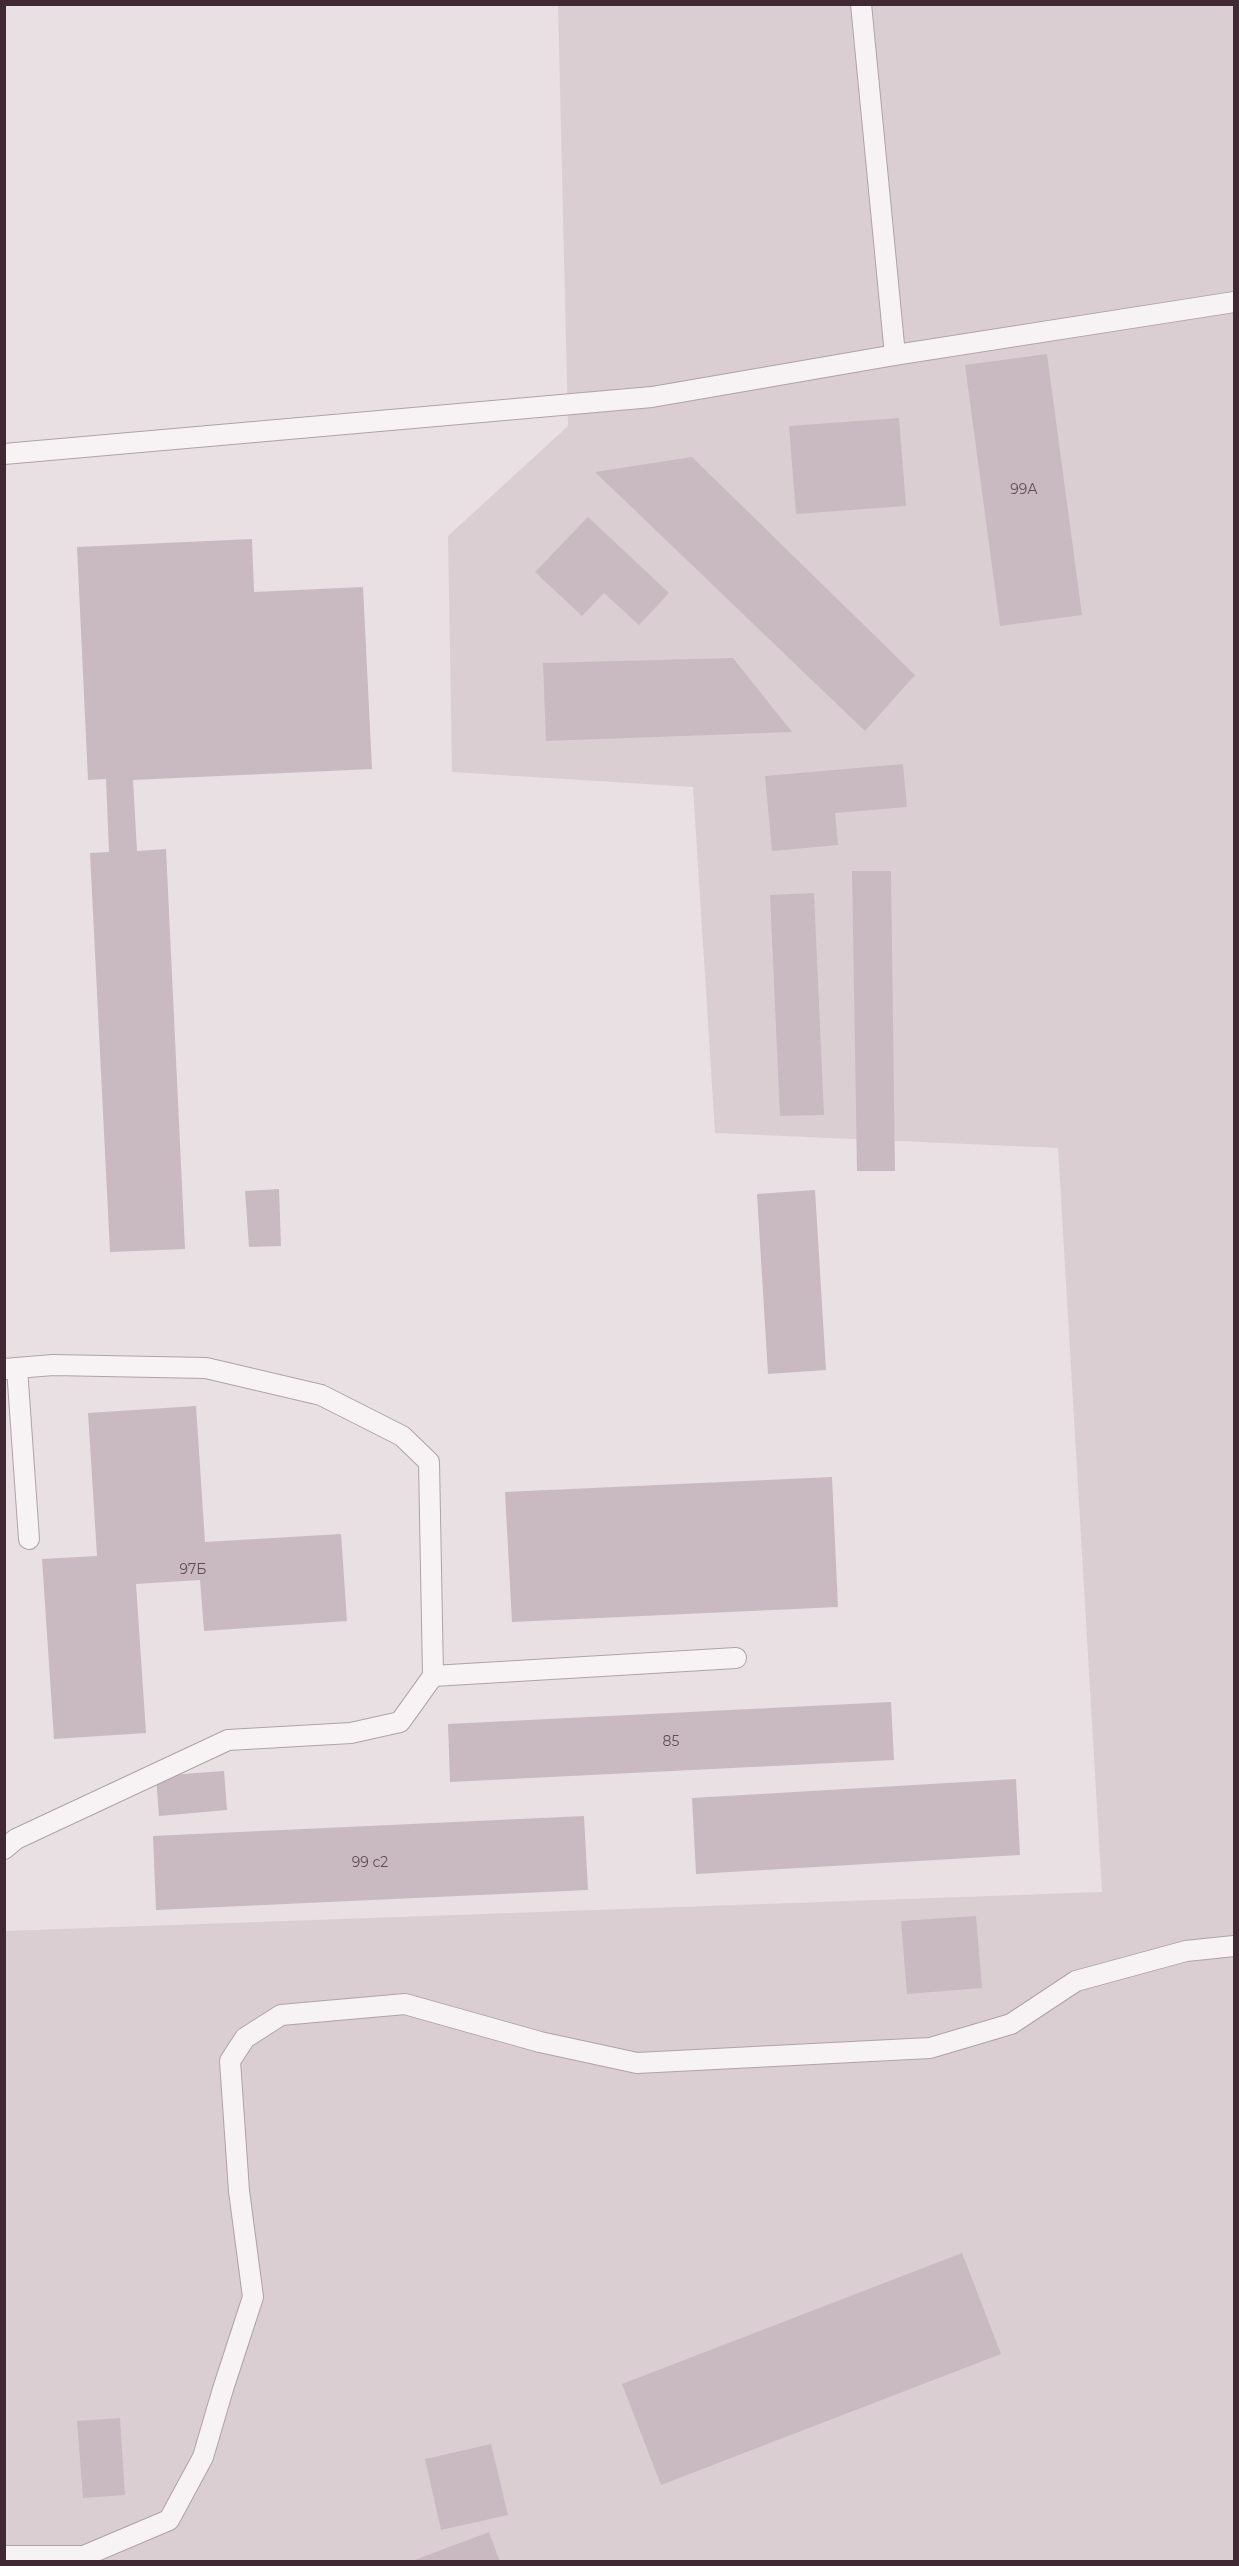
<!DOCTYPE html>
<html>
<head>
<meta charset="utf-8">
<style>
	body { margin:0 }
	#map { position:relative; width:1239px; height:2566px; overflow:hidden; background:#e9e0e4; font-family:Montserrat,sans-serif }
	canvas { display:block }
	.frame { position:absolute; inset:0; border:6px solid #402932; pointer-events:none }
</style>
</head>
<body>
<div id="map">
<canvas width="1239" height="2566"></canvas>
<div class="frame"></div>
</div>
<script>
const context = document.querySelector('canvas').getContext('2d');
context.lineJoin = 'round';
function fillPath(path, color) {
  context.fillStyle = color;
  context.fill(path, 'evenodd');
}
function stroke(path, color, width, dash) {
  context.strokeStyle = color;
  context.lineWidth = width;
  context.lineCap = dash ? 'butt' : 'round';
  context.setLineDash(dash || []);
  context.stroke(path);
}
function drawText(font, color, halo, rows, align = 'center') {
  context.font = font + ' Montserrat,sans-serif';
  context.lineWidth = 5;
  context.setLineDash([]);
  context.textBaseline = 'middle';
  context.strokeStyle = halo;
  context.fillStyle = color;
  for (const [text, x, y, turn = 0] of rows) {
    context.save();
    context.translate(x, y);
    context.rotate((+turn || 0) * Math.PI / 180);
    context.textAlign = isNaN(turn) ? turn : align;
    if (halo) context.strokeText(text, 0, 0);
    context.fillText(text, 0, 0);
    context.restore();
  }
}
fillPath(new Path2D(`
	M 558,5 L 1234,5 L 1234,2561 L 5,2561 L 4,1931 L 1102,1892 L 1058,1148 L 715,1133 L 693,787 L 452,772 L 448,536 L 568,426 Z`), '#dbced3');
fillPath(new Path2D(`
	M 1047,354 L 1082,615 L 1000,626 L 965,365 Z
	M 899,418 L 906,506 L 796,514 L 789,426 Z
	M 692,457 L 915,675 L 865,731 L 595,472 Z
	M 588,517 L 669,593 L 639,625 L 604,593 L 582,616 L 535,572 Z
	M 252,539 L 254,592 L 363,587 L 372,769 L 133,780 L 137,851 L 166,849 L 185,1249 L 110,1252 L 90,853 L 109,852 L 106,779 L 88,780 L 77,547 Z
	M 733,658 L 792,732 L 546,741 L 543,663 Z
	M 903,764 L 907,807 L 835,813 L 838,845 L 772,851 L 765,776 Z
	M 852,871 L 891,871 L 895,1171 L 857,1171 Z
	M 814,893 L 824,1115 L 780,1116 L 770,895 Z
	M 279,1189 L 281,1246 L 249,1247 L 245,1191 Z
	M 815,1190 L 826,1370 L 768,1374 L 757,1194 Z
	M 196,1406 L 205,1542 L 341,1534 L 347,1621 L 204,1631 L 200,1580 L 136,1584 L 146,1733 L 54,1739 L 42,1559 L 97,1556 L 88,1413 Z
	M 832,1477 L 838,1607 L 512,1622 L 505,1492 Z
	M 891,1702 L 894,1760 L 450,1782 L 448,1724 Z
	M 224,1771 L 227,1810 L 159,1816 L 156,1776 Z
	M 1016,1779 L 1020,1855 L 696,1874 L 692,1798 Z
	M 584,1816 L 588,1890 L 156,1910 L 153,1836 Z
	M 976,1916 L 982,1988 L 907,1994 L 901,1921 Z
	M 962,2253 L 1001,2354 L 661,2485 L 622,2384 Z
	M 120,2418 L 125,2495 L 83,2498 L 77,2421 Z
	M 491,2444 L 508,2515 L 441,2530 L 425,2459 Z
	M 489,2532 L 500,2562 L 412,2562 L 412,2561 Z`), '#c8bac0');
const service = new Path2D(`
	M 861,4 L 895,355
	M 4,454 L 652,397 L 895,355 L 1234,302
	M 17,1368 L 29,1539
	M 4,1369 L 53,1365 L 206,1368 L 321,1395 L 402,1436 L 429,1462 L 433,1676
	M 4,1849 L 16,1839 L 228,1740 L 351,1733 L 400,1722 L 433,1676 L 736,1658
	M 4,2556 L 84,2556 L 169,2520 L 203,2457 L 223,2389 L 253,2297 L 239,2191 L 230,2061 L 245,2038 L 281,2015 L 405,2004 L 540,2042 L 637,2063 L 930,2048 L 1011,2024 L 1076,1981 L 1186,1951 L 1234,1946`);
stroke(service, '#b0a2a7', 22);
stroke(service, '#f7f3f4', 20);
drawText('14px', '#624d56', null, [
	["99А",1024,490],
	["97Б",193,1570],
	["85",671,1742],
	["99 с2",370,1863]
]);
</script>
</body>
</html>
